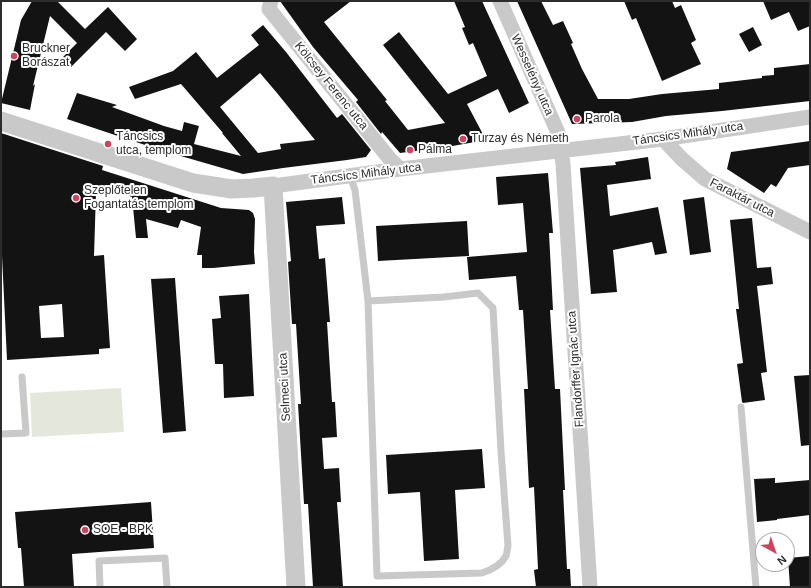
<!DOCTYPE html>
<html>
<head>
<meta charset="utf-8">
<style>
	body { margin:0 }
	#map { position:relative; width:811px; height:588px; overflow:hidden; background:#fff; font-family:Helvetica,sans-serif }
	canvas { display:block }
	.frame { position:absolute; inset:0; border:2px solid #2c2c2c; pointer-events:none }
	.north { position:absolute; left:755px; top:532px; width:40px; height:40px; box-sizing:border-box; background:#fff; border:1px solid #ababab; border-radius:50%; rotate:140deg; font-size:11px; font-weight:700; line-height:16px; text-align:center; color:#2c2c2c }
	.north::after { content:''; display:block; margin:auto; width:14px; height:18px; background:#ce445f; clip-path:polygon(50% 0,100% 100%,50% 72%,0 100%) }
</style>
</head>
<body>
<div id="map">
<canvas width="811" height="588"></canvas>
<div class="frame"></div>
<div class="north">N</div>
</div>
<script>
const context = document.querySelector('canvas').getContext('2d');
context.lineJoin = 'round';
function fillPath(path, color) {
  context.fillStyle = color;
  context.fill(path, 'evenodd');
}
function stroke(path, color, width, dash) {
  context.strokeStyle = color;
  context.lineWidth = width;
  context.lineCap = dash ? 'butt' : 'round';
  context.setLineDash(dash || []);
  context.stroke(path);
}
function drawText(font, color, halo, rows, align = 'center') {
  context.font = font + ' Helvetica,sans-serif';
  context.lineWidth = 4;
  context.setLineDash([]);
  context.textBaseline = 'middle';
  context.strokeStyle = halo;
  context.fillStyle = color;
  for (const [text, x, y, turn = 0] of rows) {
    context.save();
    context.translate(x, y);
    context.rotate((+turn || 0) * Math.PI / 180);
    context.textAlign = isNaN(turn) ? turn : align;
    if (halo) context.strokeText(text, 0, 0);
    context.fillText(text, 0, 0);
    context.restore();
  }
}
fillPath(new Path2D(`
	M 121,388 L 124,432 L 32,437 L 30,393 Z`), '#e4e8dc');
fillPath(new Path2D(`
	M 32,1 L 57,1 L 85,29 L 108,7 L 137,39 L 125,51 L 106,32 L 71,67 L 62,58 L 77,43 L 50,16 L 33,86 L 35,84 L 30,110 L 1,103 L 21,20 Z
	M 280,1 L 351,1 L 324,22 L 387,100 L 385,101 L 408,130 L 445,123 L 383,45 L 399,32 L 448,94 L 487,76 L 473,43 L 469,45 L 462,28 L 465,27 L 454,1 L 482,1 L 529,103 L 509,113 L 498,89 L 467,104 L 486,140 L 447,147 L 400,153 L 382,132 L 381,134 L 356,102 L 358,100 L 313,47 Z
	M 517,1 L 541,1 L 553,25 L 563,21 L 573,43 L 571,44 L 582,69 L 598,99 L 629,99 L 662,94 L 719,89 L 719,83 L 762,78 L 762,76 L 774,75 L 774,68 L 810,64 L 810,101 L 722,111 L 666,116 L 632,122 L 572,124 Z
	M 624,1 L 672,1 L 675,8 L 681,5 L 696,40 L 691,43 L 701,64 L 662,81 L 636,18 L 632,20 Z
	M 763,1 L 810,1 L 810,26 L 798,31 L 789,12 L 771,20 Z
	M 263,25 L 286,52 L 337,118 L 342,114 L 371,150 L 366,157 L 347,160 L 283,168 L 243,174 L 160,150 L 67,119 L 77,93 L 117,105 L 112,107 L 164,126 L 182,131 L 184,122 L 199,126 L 194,144 L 241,156 L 222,133 L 223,133 L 181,84 L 135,99 L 129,87 L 173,71 L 196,52 L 217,78 L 259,45 L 251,35 ZM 260,73 L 277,93 L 315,140 L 280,144 L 281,149 L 258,153 L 220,107 Z
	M 753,27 L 762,45 L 749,52 L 739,34 Z
	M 1,133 L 103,166 L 102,170 L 221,208 L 249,210 L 253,213 L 255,219 L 254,252 L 255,264 L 213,268 L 202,268 L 202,255 L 197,255 L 201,227 L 181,220 L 178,228 L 146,219 L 148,238 L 136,238 L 132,197 L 101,186 L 100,192 L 96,192 L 94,256 L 104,255 L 110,348 L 99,349 L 99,354 L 7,360 L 1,235 ZM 62,304 L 64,337 L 41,338 L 39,306 Z
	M 810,141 L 810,165 L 788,168 L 776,187 L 771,184 L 764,193 L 727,169 L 731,152 Z
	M 648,157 L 651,179 L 607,185 L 610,216 L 658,207 L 667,253 L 655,255 L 652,242 L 613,250 L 617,292 L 591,294 L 580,168 L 616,165 L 615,162 Z
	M 548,173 L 553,233 L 549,233 L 553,310 L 550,310 L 555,389 L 560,389 L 565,490 L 563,490 L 567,569 L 570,569 L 571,587 L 536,587 L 534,570 L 538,569 L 534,487 L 529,488 L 524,389 L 528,389 L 523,310 L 519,310 L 516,276 L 469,280 L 467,257 L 527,252 L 523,203 L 498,205 L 496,177 Z
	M 342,197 L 345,224 L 316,226 L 319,259 L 325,258 L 330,322 L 327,322 L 332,402 L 335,402 L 337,437 L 322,438 L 324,469 L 339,468 L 341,502 L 337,502 L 343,587 L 313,587 L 308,504 L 304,504 L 298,404 L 301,404 L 296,324 L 292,324 L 288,262 L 291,261 L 286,202 Z
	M 704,197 L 711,252 L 690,255 L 683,200 Z
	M 752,218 L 757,268 L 771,267 L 773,284 L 757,286 L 767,372 L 761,373 L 765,400 L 743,403 L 742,402 L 737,364 L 743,363 L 736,309 L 739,309 L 730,220 Z
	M 467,221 L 469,256 L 378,261 L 376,226 Z
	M 175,278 L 186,431 L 163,433 L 151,279 Z
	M 249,294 L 254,396 L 224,398 L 223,364 L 215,364 L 212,319 L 221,318 L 219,296 Z
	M 810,375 L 810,445 L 801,446 L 794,376 Z
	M 482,449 L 485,488 L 455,490 L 459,559 L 424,561 L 420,492 L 388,494 L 386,455 Z
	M 775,478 L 775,483 L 810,480 L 810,515 L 777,519 L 777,520 L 757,522 L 754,479 Z
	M 151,502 L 154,548 L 72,554 L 74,587 L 24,587 L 21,548 L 18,548 L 15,512 Z
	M 810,556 L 810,587 L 790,587 L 788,558 Z`), '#131313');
stroke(new Path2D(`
	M 350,176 L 355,190 L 368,301 L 377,576 L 482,573 C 491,570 501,565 506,556 C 507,554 507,549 508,546 L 501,451 L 493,308 L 478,293 L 444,297 L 368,301
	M 741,407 L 756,587
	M 1,434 L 26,433 L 22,377
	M 100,587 L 99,561 L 165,558 L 167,587`), '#c9c9c9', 7);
stroke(new Path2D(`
	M 271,1 L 269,9 L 389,158 L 400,169
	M 500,1 L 559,135 L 563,164 C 571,305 582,446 590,587
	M 663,139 L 682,159 L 705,179 L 810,232
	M 273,186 L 400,169 L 663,139 L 810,117`), '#c9c9c9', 15);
stroke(new Path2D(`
	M 1,121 L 193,183 L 232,189 L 253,188 L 273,186 L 296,587`), '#c9c9c9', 19);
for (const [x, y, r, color] of [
	[14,56,4,"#ce445f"],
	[577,119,4,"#ce445f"],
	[463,139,4,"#ce445f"],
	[108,144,4,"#ce445f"],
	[410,150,4,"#ce445f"],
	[76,198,4,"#ce445f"],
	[85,530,4,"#ce445f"]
]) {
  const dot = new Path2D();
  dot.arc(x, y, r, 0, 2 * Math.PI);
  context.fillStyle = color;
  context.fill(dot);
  stroke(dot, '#fff', 1.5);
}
drawText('12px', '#2c2c2c', '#fff', [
	["Bruckner",22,49],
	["Borászat",22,63],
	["Parola",585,119],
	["Táncsics",116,137],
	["utca, templom",116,151],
	["Turzay és Németh",471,139],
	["Pálma",418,150],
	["Szeplőtelen",84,191],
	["Fogantatás templom",84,205],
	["SOE - BPK",93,530]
], 'left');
drawText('12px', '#2c2c2c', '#fff', [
	["Wesselényi utca",532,75,66],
	["Kölcsey Ferenc utca",331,86,51],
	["Táncsics Mihály utca",688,134,-8],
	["Táncsics Mihály utca",366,174,-7],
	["Faraktár utca",742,198,27],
	["Flandorffer Ignác utca",576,369,-94],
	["Selmeci utca",285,387,-93]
]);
</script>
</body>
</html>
